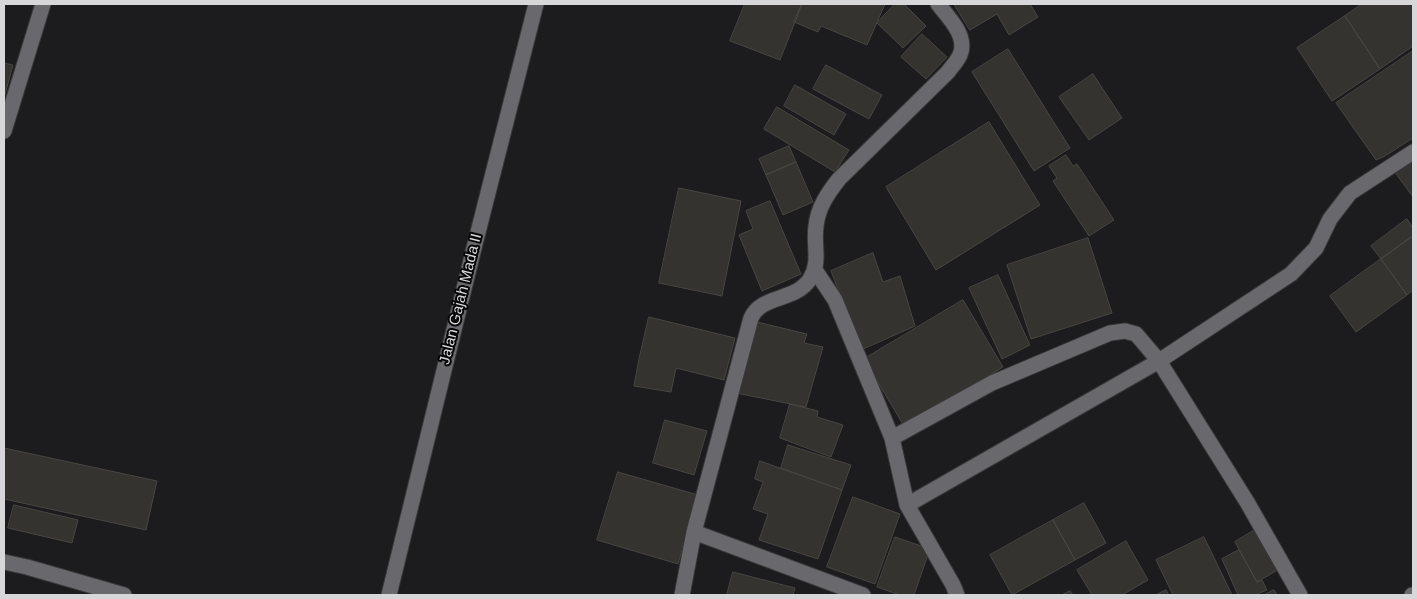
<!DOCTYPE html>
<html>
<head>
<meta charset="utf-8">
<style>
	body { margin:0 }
	#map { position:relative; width:1417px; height:599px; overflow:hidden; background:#1c1b1e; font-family:Arial,sans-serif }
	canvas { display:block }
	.frame { position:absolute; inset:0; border:5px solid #d7d6d8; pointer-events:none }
</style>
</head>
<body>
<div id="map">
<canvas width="1417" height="599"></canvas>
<div class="frame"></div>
</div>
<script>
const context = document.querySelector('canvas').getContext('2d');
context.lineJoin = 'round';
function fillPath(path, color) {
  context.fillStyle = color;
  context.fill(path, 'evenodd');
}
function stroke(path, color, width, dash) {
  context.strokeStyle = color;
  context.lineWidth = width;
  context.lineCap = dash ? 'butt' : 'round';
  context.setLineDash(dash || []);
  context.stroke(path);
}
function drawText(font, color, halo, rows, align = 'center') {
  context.font = font + ' Arial,sans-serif';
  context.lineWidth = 4;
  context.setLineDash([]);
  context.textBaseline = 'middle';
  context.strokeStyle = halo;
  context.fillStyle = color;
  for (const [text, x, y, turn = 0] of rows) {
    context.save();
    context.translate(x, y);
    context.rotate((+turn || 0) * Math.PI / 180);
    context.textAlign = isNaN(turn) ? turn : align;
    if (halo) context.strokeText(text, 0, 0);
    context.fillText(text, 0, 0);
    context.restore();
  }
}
const building = new Path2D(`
	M 745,4 L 802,4 L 780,60 L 730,41 Z
	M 802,4 L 885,4 L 867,45 L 821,26 L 818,32 L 794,22 Z
	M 895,4 L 904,4 L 926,26 L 903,48 L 877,23 Z
	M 954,4 L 1030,4 L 1038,17 L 1009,35 L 997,14 L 970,30 Z
	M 1362,4 L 1413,4 L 1413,46 L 1380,69 L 1345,16 Z
	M 1345,16 L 1380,69 L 1332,101 L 1297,48 Z
	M 922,34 L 947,57 L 926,79 L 901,57 Z
	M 1008,49 L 1070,148 L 1034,171 L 972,72 Z
	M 1413,51 L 1413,138 L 1385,156 L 1376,160 L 1336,103 Z
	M 4,63 L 13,65 L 4,98 Z
	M 826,65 L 882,95 L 869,119 L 813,89 Z
	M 1093,74 L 1122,118 L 1089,140 L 1059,97 Z
	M 795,85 L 846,114 L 834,135 L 784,106 Z
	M 777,107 L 849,150 L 835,172 L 764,129 Z
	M 989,122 L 1040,205 L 936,270 L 886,187 Z
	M 789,146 L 796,162 L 766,175 L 759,159 Z
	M 1066,155 L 1073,166 L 1077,164 L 1114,220 L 1089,236 L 1053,181 L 1057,178 L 1049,166 Z
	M 1413,157 L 1413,197 L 1394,171 Z
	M 796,162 L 813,202 L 783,215 L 766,175 Z
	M 679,188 L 741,201 L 722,296 L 659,283 Z
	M 770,201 L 801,274 L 762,291 L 739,235 L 753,229 L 746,211 Z
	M 1407,219 L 1413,228 L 1413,236 L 1381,259 L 1371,246 Z
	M 1413,236 L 1413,290 L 1407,295 L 1381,259 Z
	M 1088,238 L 1112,313 L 1031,339 L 1007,265 Z
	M 873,253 L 883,282 L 900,276 L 915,326 L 861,350 L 831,271 Z
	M 1381,259 L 1407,295 L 1356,332 L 1330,296 Z
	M 998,275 L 1030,345 L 1002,359 L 969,288 Z
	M 963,300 L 1003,367 L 904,426 L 864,359 Z
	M 649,317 L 735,338 L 724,380 L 676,368 L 671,392 L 634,386 L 639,359 Z
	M 757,322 L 807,334 L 804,343 L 823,347 L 806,407 L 736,393 Z
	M 790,404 L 818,411 L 817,417 L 843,425 L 831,457 L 780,438 Z
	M 665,420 L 707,431 L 694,475 L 653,463 Z
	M 788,445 L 851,465 L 842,490 L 781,468 Z
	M 4,448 L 157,481 L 146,530 L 4,499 Z
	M 760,461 L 842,490 L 818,559 L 759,540 L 768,514 L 753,509 L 763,482 L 755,479 Z
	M 618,472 L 698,495 L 678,564 L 597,540 Z
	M 853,497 L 900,514 L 875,584 L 827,567 Z
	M 1084,503 L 1106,543 L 1075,560 L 1053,520 Z
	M 14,505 L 78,520 L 72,543 L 8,528 Z
	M 1053,520 L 1075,560 L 1012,595 L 990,555 Z
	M 1258,528 L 1281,568 L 1257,582 L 1235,542 Z
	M 895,537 L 930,549 L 914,595 L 900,595 L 877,587 Z
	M 1204,537 L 1232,595 L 1173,595 L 1156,560 Z
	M 1126,541 L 1148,580 L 1122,595 L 1092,595 L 1077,570 Z
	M 1239,550 L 1257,582 L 1262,580 L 1267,590 L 1255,595 L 1238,595 L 1222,559 Z
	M 733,572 L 795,588 L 793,595 L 727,595 Z
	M 1166,590 L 1169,595 L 1156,595 Z
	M 1274,590 L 1277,595 L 1264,595 Z
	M 1070,591 L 1073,595 L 1062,595 Z`);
fillPath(building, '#353330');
stroke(building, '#484643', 1);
const minor = new Path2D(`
	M 4,131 L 43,4
	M 815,270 L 835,300 L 842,317 L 892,438 L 992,383 L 1110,333 L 1125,331 L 1136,334 L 1159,361 L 1247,502 L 1300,595
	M 892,438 L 907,505 L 953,585 L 957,595
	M 907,505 L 1159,361 L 1291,274 L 1316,248 L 1330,219 L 1350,193 L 1413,152
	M 694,532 L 863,595
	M 4,562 L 27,567 L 124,595
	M 389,595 L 473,252 L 536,4
	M 682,595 L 694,532 L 751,318 C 762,294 795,302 810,279 C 821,262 813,245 816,226 C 818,207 828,193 839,179 L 948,72 C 952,66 959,60 961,52 C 966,34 948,17 938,4
	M 1412,595 L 1413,595`);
stroke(minor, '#39383a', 17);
stroke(minor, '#69696d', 15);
drawText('15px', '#d7d6d8', '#070607', [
	["Jalan Gajah Mada II",461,299,-76]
]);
</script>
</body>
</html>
